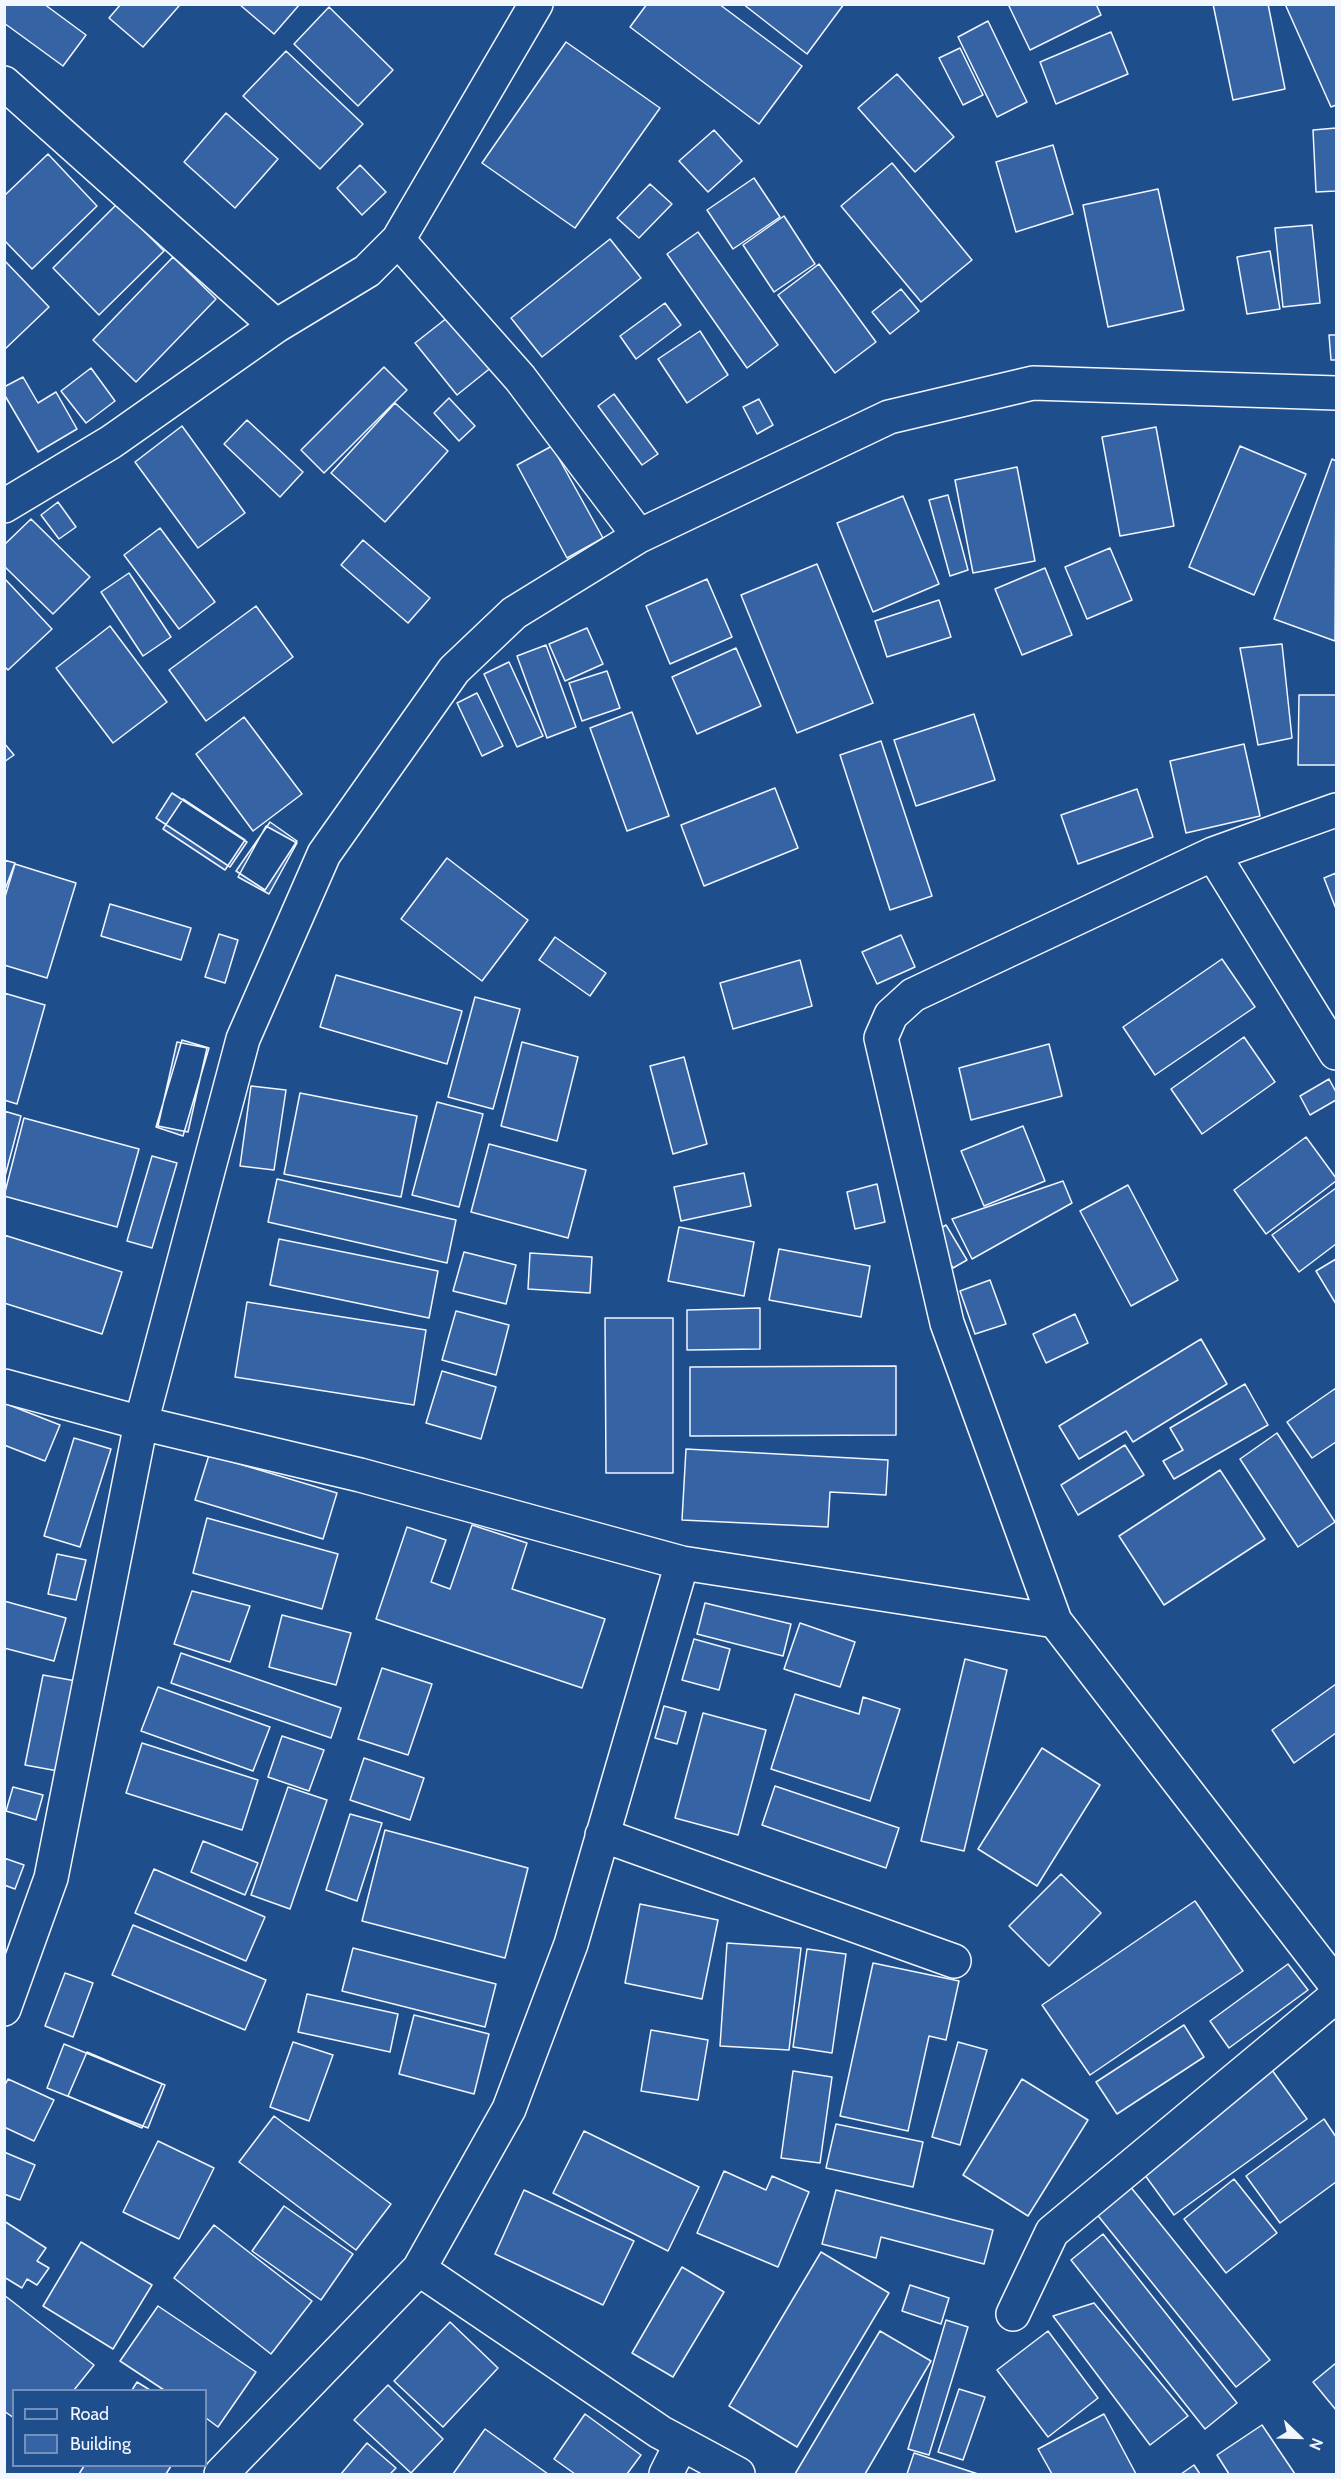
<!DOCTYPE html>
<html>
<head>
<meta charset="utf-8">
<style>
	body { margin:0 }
	#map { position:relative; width:1341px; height:2479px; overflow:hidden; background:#1f4e8c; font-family:Cabin,sans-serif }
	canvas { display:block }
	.frame { position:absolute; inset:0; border:6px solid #f2f6ff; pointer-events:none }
	.legend { position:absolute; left:12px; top:2389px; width:195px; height:78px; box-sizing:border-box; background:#1f4e8c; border:2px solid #7391ba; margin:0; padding:8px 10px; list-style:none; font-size:18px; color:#f2f6ff }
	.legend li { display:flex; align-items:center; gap:12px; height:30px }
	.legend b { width:30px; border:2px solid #7391ba }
	.north { position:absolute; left:1269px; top:2407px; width:60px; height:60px; -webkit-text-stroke:4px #1f4e8c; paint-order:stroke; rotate:113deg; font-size:16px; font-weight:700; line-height:24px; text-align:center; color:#f2f6ff }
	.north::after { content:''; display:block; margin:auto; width:21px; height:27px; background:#f2f6ff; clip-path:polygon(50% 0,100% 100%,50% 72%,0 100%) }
</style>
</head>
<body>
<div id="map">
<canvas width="1341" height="2479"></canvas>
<div class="frame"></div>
<ul class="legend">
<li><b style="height:8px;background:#1f4e8c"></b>Road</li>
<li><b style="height:16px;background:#3563a3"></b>Building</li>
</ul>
<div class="north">N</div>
</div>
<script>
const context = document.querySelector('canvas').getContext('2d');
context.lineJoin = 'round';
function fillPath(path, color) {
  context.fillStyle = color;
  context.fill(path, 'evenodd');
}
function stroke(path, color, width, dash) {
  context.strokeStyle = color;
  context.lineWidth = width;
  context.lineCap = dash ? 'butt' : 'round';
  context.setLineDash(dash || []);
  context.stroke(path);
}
const building = new Path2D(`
	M 4,4 L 44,4 L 86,35 L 63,66 L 4,23 Z
	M 121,4 L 177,4 L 179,6 L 143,47 L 109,18 Z
	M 239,4 L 300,4 L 274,34 Z
	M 647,4 L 719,4 L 802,66 L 759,124 L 630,27 Z
	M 743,4 L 844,4 L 807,54 Z
	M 1008,4 L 1096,4 L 1101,15 L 1030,50 Z
	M 1213,4 L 1268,4 L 1285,89 L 1233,100 Z
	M 1285,4 L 1336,4 L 1336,105 L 1331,107 Z
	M 329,7 L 393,70 L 358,106 L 294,44 Z
	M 988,21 L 1027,102 L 997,117 L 958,37 Z
	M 1111,32 L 1128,74 L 1056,104 L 1040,62 Z
	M 566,42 L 660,108 L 575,228 L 482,163 Z
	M 960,48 L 983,95 L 963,105 L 939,58 Z
	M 286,51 L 363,124 L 320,169 L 243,96 Z
	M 897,74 L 954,137 L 915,172 L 858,108 Z
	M 226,113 L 278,159 L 235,208 L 184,162 Z
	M 1336,128 L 1336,191 L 1316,192 L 1313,130 Z
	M 714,130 L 742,161 L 708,192 L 679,161 Z
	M 1053,145 L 1073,214 L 1016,232 L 996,162 Z
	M 48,154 L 97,206 L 32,269 L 4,240 L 4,196 Z
	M 892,163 L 972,260 L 921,302 L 841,206 Z
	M 360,165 L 386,192 L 362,215 L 337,188 Z
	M 754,178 L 780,217 L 733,249 L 707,210 Z
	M 650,184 L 672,204 L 639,238 L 617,218 Z
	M 1158,189 L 1184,310 L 1108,327 L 1083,205 Z
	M 117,204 L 164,251 L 99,315 L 53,268 Z
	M 784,216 L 815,264 L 774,292 L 743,245 Z
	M 1312,225 L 1320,303 L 1283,307 L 1275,228 Z
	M 698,232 L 778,345 L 747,368 L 667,254 Z
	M 610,239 L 641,278 L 542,357 L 511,318 Z
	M 1270,251 L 1280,309 L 1247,314 L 1237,257 Z
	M 173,257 L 216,299 L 136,382 L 93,340 Z
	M 5,261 L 49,307 L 4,350 L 4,261 Z
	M 819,264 L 876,342 L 835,373 L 778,295 Z
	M 901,289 L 919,311 L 890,334 L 872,312 Z
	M 665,303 L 681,325 L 636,359 L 620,336 Z
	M 452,314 L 493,366 L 457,395 L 415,343 Z
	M 700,331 L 728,375 L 687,403 L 658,359 Z
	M 1329,335 L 1336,335 L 1336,360 L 1331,360 Z
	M 384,367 L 407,390 L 324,473 L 301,450 Z
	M 91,368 L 115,401 L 86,423 L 61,391 Z
	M 23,377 L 38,403 L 56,392 L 77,429 L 38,452 L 4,394 L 4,387 Z
	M 614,394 L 658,454 L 642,465 L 598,406 Z
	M 449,398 L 475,426 L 459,441 L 434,413 Z
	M 759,399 L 773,425 L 757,434 L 743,407 Z
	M 395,403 L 448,451 L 385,522 L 331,473 Z
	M 247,420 L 303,472 L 280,497 L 224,444 Z
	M 182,426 L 245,513 L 198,548 L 135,462 Z
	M 1156,427 L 1174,526 L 1120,536 L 1102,437 Z
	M 552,446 L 603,538 L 567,558 L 517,465 Z
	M 1240,446 L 1306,474 L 1254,595 L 1189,567 Z
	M 1332,459 L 1336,461 L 1335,641 L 1274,619 Z
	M 1017,467 L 1035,561 L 973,573 L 955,480 Z
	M 948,495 L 968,570 L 950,576 L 929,500 Z
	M 903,496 L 939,584 L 873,612 L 837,523 Z
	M 58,502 L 76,527 L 59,539 L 41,515 Z
	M 31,519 L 90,577 L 53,614 L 4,566 L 4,545 Z
	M 160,528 L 215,602 L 179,629 L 124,555 Z
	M 363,540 L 430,598 L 408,623 L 341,565 Z
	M 1110,548 L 1132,600 L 1087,619 L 1065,567 Z
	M 817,564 L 873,703 L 797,733 L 741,595 Z
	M 1045,568 L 1072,635 L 1022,655 L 995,589 Z
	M 129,573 L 171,637 L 143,656 L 101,592 Z
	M 4,578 L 52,629 L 8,670 L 4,666 Z
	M 707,579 L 732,637 L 670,664 L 646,606 Z
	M 939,600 L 951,637 L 887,657 L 875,621 Z
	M 256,606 L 293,657 L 206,721 L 169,670 Z
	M 110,626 L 167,702 L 113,743 L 56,668 Z
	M 587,628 L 603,664 L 565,681 L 549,644 Z
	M 1282,644 L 1292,738 L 1258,745 L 1240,648 Z
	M 546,645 L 576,727 L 547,738 L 517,656 Z
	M 736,648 L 761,706 L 697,734 L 672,677 Z
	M 509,662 L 543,736 L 517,747 L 484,674 Z
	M 607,671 L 620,708 L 582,721 L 569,683 Z
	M 477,693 L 503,746 L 482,756 L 457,703 Z
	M 1299,695 L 1336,695 L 1336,765 L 1298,765 Z
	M 632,712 L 669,816 L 627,831 L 590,728 Z
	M 974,714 L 995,780 L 916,806 L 894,740 Z
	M 244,717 L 302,794 L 253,831 L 196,754 Z
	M 881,741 L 932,896 L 890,910 L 840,755 Z
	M 4,743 L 14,755 L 4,762 Z
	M 1244,744 L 1260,816 L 1186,833 L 1170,761 Z
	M 775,788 L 798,848 L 704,886 L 681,825 Z
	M 1137,789 L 1153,837 L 1078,864 L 1061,815 Z
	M 172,793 L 247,842 L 230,867 L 156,818 Z
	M 183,799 L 245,840 L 225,870 L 163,829 Z
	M 270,822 L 297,841 L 265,890 L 236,871 Z
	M 266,826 L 297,843 L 269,894 L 238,877 Z
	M 447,858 L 528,920 L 482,981 L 401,919 Z
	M 4,860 L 15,863 L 4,892 Z
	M 15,864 L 76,883 L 47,978 L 4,965 L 4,900 Z
	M 1336,873 L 1336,909 L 1324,878 Z
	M 110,904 L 191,928 L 181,960 L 101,936 Z
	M 219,934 L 238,940 L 225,983 L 205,977 Z
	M 901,935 L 915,967 L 877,984 L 862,952 Z
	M 555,937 L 606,973 L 590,996 L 539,960 Z
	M 1222,959 L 1255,1007 L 1155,1075 L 1123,1027 Z
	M 800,960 L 812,1006 L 733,1029 L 720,983 Z
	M 336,975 L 462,1011 L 447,1064 L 320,1027 Z
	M 4,993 L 45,1005 L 17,1104 L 4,1100 Z
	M 475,997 L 520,1009 L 493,1109 L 448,1097 Z
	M 1244,1037 L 1275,1082 L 1202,1134 L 1171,1089 Z
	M 182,1040 L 209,1048 L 183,1136 L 156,1127 Z
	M 177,1042 L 207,1048 L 188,1132 L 158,1126 Z
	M 522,1042 L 578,1057 L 557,1141 L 501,1126 Z
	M 1049,1044 L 1062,1096 L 971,1120 L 959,1068 Z
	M 684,1057 L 707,1144 L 673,1154 L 650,1066 Z
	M 1329,1079 L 1336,1092 L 1336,1100 L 1310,1115 L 1300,1096 Z
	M 251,1086 L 286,1090 L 274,1170 L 240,1166 Z
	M 300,1093 L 417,1116 L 401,1197 L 284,1174 Z
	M 437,1102 L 483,1114 L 459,1207 L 412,1195 Z
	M 4,1111 L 21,1116 L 4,1180 Z
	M 24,1118 L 139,1149 L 117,1227 L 4,1196 Z
	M 1023,1126 L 1045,1181 L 984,1206 L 961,1151 Z
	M 1306,1137 L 1336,1178 L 1336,1181 L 1266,1234 L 1234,1190 Z
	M 489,1144 L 586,1170 L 568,1238 L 471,1212 Z
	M 152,1156 L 177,1163 L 152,1248 L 127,1241 Z
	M 744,1173 L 751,1206 L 681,1221 L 674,1187 Z
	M 277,1179 L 456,1220 L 447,1263 L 268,1222 Z
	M 1063,1181 L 1072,1203 L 972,1259 L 952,1219 Z
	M 877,1184 L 885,1222 L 855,1229 L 847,1192 Z
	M 1128,1185 L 1178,1280 L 1131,1306 L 1080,1211 Z
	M 1336,1188 L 1336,1244 L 1299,1272 L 1272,1235 Z
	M 946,1225 L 967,1260 L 953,1268 L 932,1233 Z
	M 679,1227 L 754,1242 L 744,1296 L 668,1281 Z
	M 4,1235 L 122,1272 L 102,1334 L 4,1303 Z
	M 279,1239 L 438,1271 L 429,1318 L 270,1285 Z
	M 779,1249 L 870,1266 L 861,1317 L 769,1300 Z
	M 464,1252 L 516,1265 L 506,1304 L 453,1291 Z
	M 530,1253 L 592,1257 L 590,1293 L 528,1289 Z
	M 1336,1259 L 1336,1304 L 1316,1271 Z
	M 990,1280 L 1006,1324 L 975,1334 L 960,1291 Z
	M 247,1302 L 426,1330 L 414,1405 L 235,1377 Z
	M 760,1308 L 760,1349 L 687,1350 L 687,1310 Z
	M 456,1311 L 509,1325 L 496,1375 L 442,1360 Z
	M 1075,1314 L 1088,1343 L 1046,1363 L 1033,1334 Z
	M 605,1318 L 673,1318 L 673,1473 L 606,1473 Z
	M 1201,1339 L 1227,1384 L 1133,1442 L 1126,1431 L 1079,1459 L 1059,1426 Z
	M 896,1366 L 896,1435 L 690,1436 L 690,1367 Z
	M 442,1371 L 496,1387 L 481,1439 L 426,1423 Z
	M 1245,1384 L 1268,1425 L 1174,1479 L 1163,1461 L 1183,1450 L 1170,1428 Z
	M 1336,1388 L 1336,1442 L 1312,1458 L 1287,1422 Z
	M 4,1403 L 60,1425 L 45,1461 L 4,1445 Z
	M 1277,1433 L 1335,1522 L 1298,1547 L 1240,1459 Z
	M 74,1438 L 111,1449 L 80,1547 L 44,1536 Z
	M 1125,1445 L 1144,1475 L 1078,1515 L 1061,1485 Z
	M 686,1449 L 888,1460 L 886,1495 L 830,1492 L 828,1527 L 682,1520 Z
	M 209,1455 L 337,1493 L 323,1539 L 195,1500 Z
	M 1220,1470 L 1265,1539 L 1164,1605 L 1119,1536 Z
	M 207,1518 L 338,1554 L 322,1609 L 193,1573 Z
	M 472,1525 L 527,1543 L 512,1589 L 605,1619 L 582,1688 L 376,1619 L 407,1527 L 446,1540 L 431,1582 L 450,1589 Z
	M 57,1554 L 86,1560 L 76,1600 L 48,1594 Z
	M 192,1591 L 250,1606 L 230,1662 L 174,1644 Z
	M 4,1601 L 66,1618 L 54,1661 L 4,1648 Z
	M 705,1603 L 791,1624 L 783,1656 L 697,1634 Z
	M 282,1615 L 351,1633 L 336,1685 L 269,1667 Z
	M 800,1623 L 855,1642 L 840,1687 L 784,1669 Z
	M 694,1639 L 730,1649 L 719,1690 L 682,1680 Z
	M 181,1653 L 341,1708 L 331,1738 L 171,1683 Z
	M 965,1659 L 1007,1670 L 964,1851 L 921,1841 Z
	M 382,1668 L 432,1684 L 408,1755 L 358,1739 Z
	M 43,1675 L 76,1681 L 58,1771 L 25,1765 Z
	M 1336,1684 L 1336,1733 L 1294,1763 L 1272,1730 Z
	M 158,1687 L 270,1727 L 253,1771 L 141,1731 Z
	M 795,1694 L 859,1714 L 863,1697 L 900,1709 L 870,1801 L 771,1769 Z
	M 664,1706 L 686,1712 L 677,1744 L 655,1738 Z
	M 703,1713 L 766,1730 L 738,1835 L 675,1818 Z
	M 282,1736 L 324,1750 L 309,1791 L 268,1777 Z
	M 142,1743 L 258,1780 L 242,1830 L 126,1793 Z
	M 1042,1748 L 1100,1785 L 1037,1886 L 978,1849 Z
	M 364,1758 L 424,1778 L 410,1820 L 350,1800 Z
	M 775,1786 L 899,1828 L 886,1868 L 762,1825 Z
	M 13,1787 L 43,1795 L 36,1820 L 6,1811 Z
	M 288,1787 L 327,1800 L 290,1909 L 251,1895 Z
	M 350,1814 L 382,1823 L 357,1901 L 326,1890 Z
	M 385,1830 L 528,1868 L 505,1958 L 362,1921 Z
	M 203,1841 L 258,1863 L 245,1895 L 191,1872 Z
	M 4,1858 L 24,1865 L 15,1889 L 4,1885 Z
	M 154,1869 L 265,1917 L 246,1961 L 135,1913 Z
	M 1061,1874 L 1101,1913 L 1049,1966 L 1009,1926 Z
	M 1195,1901 L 1243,1971 L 1090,2075 L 1042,2005 Z
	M 640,1904 L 718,1920 L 702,1999 L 625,1983 Z
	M 133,1925 L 266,1980 L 245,2030 L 112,1975 Z
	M 727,1943 L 801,1948 L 789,2050 L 720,2046 Z
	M 353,1948 L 496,1984 L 485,2027 L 342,1991 Z
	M 807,1949 L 846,1954 L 832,2053 L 793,2047 Z
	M 873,1963 L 959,1981 L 946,2040 L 929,2036 L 908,2131 L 840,2116 Z
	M 1288,1964 L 1308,1990 L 1229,2048 L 1210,2021 Z
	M 65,1973 L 93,1983 L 73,2037 L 45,2026 Z
	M 307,1994 L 398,2014 L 390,2052 L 298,2032 Z
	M 414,2015 L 489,2034 L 474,2094 L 399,2074 Z
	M 1184,2025 L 1204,2057 L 1117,2114 L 1096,2082 Z
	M 651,2030 L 708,2040 L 698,2100 L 641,2091 Z
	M 293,2042 L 333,2055 L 309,2121 L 270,2107 Z
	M 958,2042 L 987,2050 L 960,2145 L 932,2137 Z
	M 64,2044 L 165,2085 L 148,2128 L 47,2088 Z
	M 87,2052 L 162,2084 L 142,2128 L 68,2096 Z
	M 1272,2070 L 1307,2119 L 1174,2215 L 1139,2167 Z
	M 793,2071 L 832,2077 L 820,2163 L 781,2158 Z
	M 8,2079 L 54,2100 L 34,2141 L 4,2127 L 4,2087 Z
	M 1022,2079 L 1088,2120 L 1028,2216 L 963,2175 Z
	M 274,2116 L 391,2204 L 356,2250 L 239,2162 Z
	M 1324,2119 L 1336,2137 L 1336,2182 L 1280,2223 L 1246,2176 Z
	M 836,2124 L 923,2142 L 913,2187 L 826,2168 Z
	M 584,2131 L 699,2187 L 668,2251 L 553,2193 Z
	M 158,2141 L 214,2168 L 179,2239 L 123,2212 Z
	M 4,2152 L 35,2165 L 20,2200 L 4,2194 Z
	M 724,2171 L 766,2190 L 772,2176 L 809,2192 L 778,2267 L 697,2233 Z
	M 1234,2179 L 1277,2233 L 1226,2273 L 1184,2219 Z
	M 1129,2185 L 1270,2360 L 1236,2387 L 1095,2212 Z
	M 524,2190 L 634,2241 L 603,2305 L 495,2254 Z
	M 836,2190 L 993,2230 L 984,2264 L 881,2237 L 876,2258 L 822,2244 Z
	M 284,2206 L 353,2254 L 321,2300 L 252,2251 Z
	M 4,2221 L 46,2248 L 37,2261 L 49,2268 L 37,2285 L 27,2279 L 22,2288 L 4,2277 Z
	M 214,2225 L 312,2301 L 271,2354 L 174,2278 Z
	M 1103,2234 L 1237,2403 L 1205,2429 L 1071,2260 Z
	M 81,2242 L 152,2285 L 113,2349 L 43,2306 Z
	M 821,2252 L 889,2293 L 797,2447 L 729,2406 Z
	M 682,2267 L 724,2292 L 673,2377 L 632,2353 Z
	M 910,2285 L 949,2298 L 941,2324 L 902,2311 Z
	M 4,2295 L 94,2365 L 74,2390 L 14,2390 L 14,2418 L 4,2411 Z
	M 1094,2303 L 1188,2416 L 1150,2445 L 1053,2316 Z
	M 158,2306 L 256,2372 L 218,2427 L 206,2418 L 206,2390 L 164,2390 L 120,2361 Z
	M 946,2320 L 968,2327 L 929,2455 L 908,2449 Z
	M 450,2322 L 498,2368 L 443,2427 L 394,2381 Z
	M 880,2331 L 931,2361 L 865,2474 L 795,2474 Z
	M 1048,2331 L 1098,2398 L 1048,2437 L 997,2370 Z
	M 1336,2363 L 1336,2410 L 1313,2382 Z
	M 137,2382 L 150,2390 L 132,2390 Z
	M 388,2385 L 443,2439 L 411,2473 L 354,2420 Z
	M 959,2389 L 985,2397 L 963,2460 L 938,2452 Z
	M 585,2414 L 641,2455 L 627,2474 L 575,2474 L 554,2459 Z
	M 1104,2414 L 1136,2474 L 1052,2474 L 1038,2449 Z
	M 1262,2425 L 1295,2474 L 1229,2474 L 1217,2455 Z
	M 485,2429 L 548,2474 L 453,2474 Z
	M 367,2443 L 396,2468 L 390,2474 L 341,2474 Z
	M 914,2453 L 978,2474 L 907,2474 Z
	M 1194,2465 L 1200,2474 L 1181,2474 Z
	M 84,2466 L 171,2466 L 166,2474 L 79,2474 Z`);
fillPath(building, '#3563a3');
stroke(building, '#f2f6ff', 1.5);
const street = new Path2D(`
	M 4,83 L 276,326
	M 398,240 L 520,378 L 639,536
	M 4,506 L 111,442 L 276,326 L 367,271 L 398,240 L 536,4
	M 1336,810 L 1213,854 L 913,995 L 891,1015 L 881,1038 L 947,1323 L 1055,1621 L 1336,1985
	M 1213,854 L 1336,1053
	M 4,1386 L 141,1423 L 360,1475 L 682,1563 L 1055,1621
	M 602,1835 L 954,1961
	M 4,2009 L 51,1878 L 141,1423 L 243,1039 L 324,854 L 454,670 L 514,613 L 639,536 L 889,417 L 1033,383 L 1336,393
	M 419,2269 L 660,2432 L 738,2474
	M 1013,2314 L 1052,2232 L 1336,1996
	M 221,2474 L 419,2269 L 509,2109 L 571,1944 L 682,1563
	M 666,2474 L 681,2444`);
stroke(street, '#f2f6ff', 36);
stroke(street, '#1f4e8c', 33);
</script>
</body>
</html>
